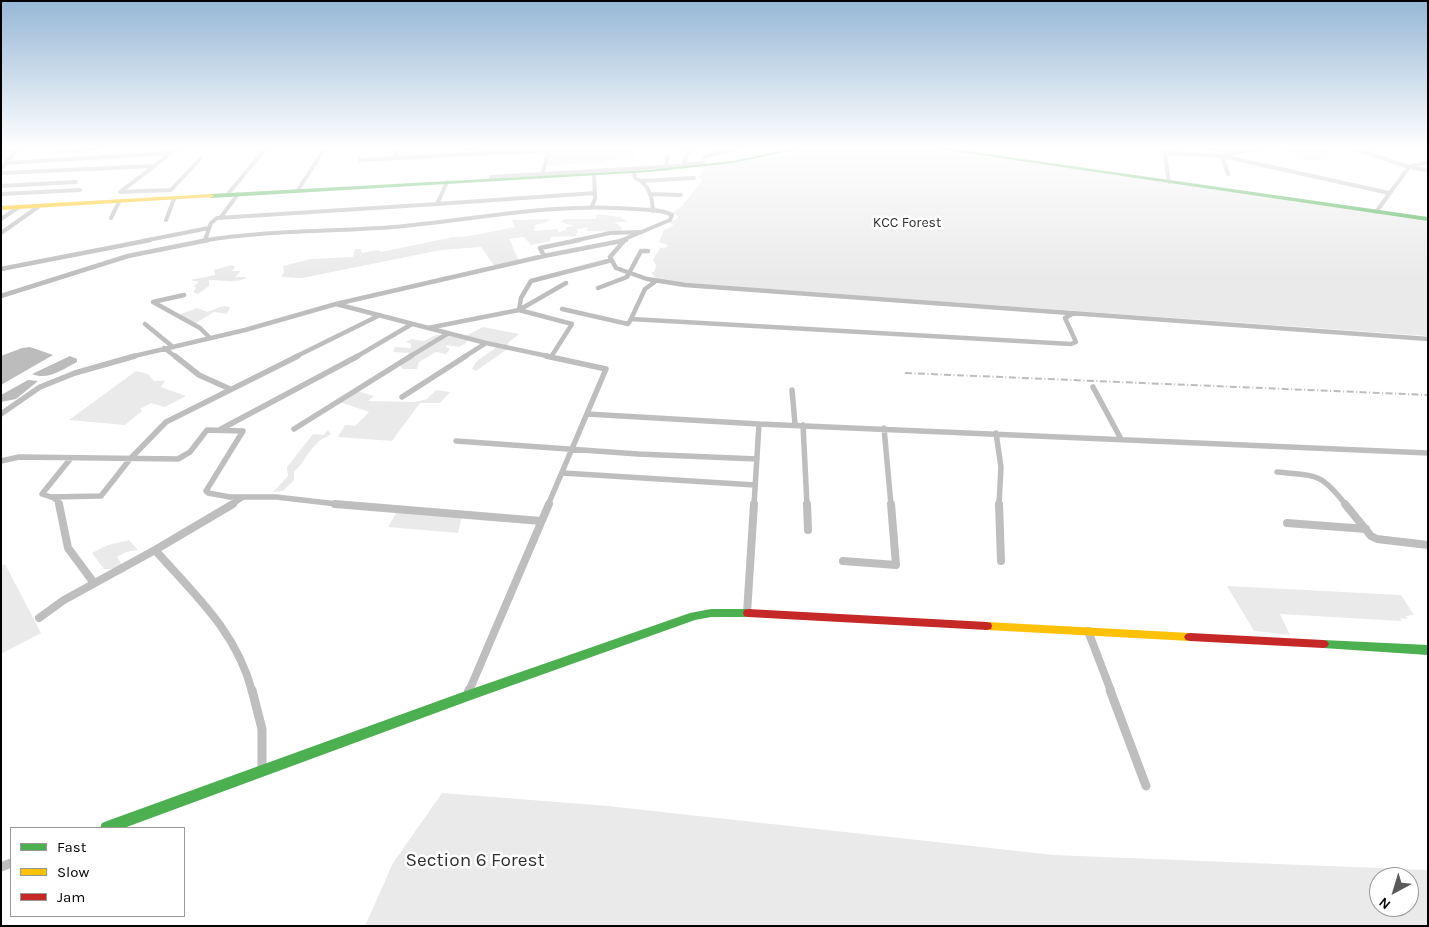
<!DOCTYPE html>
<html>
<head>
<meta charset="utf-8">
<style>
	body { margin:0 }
	#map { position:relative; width:1429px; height:927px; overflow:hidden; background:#fff; font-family:Karla,sans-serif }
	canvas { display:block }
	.frame { position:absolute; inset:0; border:2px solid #000; pointer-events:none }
	.legend { position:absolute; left:10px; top:827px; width:175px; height:90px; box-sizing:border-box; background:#fff; border:1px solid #999; margin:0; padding:6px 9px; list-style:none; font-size:15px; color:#000 }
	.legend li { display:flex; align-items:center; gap:10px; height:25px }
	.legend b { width:25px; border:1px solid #999 }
	.north { position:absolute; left:1369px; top:867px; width:50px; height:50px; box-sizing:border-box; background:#fff; border:1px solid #999; border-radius:50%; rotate:219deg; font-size:14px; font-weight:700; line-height:20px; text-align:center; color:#000 }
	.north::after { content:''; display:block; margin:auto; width:18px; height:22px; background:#595959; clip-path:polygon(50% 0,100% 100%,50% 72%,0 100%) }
</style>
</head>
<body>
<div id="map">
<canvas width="1429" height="927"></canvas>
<div class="frame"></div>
<ul class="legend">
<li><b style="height:6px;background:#4caf50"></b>Fast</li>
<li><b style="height:6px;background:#ffc107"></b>Slow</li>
<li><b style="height:6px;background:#c62828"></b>Jam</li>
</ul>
<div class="north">N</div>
</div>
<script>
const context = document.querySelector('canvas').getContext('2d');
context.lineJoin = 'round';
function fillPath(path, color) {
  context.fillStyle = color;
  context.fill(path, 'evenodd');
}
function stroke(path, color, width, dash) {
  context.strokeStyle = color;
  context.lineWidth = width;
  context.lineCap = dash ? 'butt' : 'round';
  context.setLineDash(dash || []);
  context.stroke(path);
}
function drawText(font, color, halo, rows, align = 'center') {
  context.font = font + ' Karla,sans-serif';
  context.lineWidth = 5;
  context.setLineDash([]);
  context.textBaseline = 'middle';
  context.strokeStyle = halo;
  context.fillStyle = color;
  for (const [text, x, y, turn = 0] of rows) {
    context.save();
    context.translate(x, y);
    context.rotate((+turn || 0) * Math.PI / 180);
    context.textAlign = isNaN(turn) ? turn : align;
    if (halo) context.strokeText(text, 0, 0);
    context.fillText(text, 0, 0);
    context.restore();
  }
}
fillPath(new Path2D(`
	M 551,148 L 633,148 L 635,158 L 603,161 L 603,163 L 546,165 Z
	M 810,148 L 929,148 L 1428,219 L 1428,336 L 683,283 L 657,279 L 651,273 L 655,271 L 656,265 L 653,260 L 660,248 L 665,248 L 668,245 L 659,242 L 664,230 L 674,225 L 668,222 L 676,220 L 678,216 L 672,213 L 682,206 L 702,181 L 699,177 L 704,170 L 700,167 L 768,158 Z
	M 1276,148 L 1323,148 L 1331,151 L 1332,155 L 1325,153 L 1328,156 L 1325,156 L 1330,158 C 1319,162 1304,163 1293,157 L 1299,156 Z
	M 597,214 L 620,217 L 628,222 L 614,222 L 621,227 L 622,232 L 587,231 L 588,227 L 577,229 L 578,232 L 575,236 L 550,237 L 550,241 L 531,245 L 524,237 L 509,239 L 519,261 L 495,267 L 481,247 L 441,250 L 302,278 L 281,277 L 284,272 L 283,266 L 311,259 L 353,257 L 355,249 L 361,249 L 362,253 L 378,250 L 381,252 L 453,237 C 461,239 504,229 515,227 L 512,220 L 549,219 L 547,222 L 535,225 L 534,231 L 557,229 L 559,232 L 566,230 L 566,227 L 575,226 L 560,222 L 565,219 L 596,219 Z
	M 232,265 L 235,267 L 232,271 L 241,271 L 235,277 L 247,277 C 240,284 219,280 209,280 L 209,286 L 198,294 L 193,292 L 196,288 L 194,286 L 199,282 L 190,280 L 215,275 L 214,270 Z
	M 223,306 L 230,307 L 227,314 L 214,312 L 194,324 L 178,315 L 197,308 L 207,312 Z
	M 483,327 L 519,334 L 509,342 L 506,350 L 476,371 L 472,369 C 477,357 489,355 498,345 L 467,340 L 466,343 L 459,347 L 447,345 L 446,347 L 450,349 L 446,354 L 436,352 L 419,362 L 417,369 L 403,369 L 400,365 L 410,353 L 393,352 L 395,347 L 411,348 L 411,344 L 406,342 L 412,339 L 424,341 L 436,335 L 465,336 Z
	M 136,371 L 148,374 L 154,381 L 165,381 L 161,387 L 186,396 L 165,407 L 151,403 L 140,409 L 142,411 L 125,425 L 69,420 Z
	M 436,390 L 450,392 L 440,403 L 420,403 L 392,441 L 338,437 L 345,425 L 355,426 L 369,412 L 340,402 L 357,391 L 374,396 L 368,401 L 415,402 L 427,399 Z
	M 328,430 L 331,434 C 326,438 322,438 317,443 C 309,451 304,462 294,472 L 294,480 L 283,491 L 273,492 L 288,476 L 287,467 L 313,434 L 323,435 Z
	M 398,510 L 462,516 L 458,533 L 388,527 Z
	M 129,540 L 138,550 L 126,552 L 117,557 L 126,571 L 114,576 L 113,569 L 104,569 L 92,553 L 108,545 Z
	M 5,564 L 41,633 L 1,654 L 1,566 Z
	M 1227,586 L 1401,595 L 1414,615 L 1406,616 L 1407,619 L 1401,618 L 1401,621 L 1280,614 L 1290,635 L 1254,631 Z
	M 442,793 L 608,806 L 1054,855 L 1428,870 L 1428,926 L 365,926 L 393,863 ZM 1379,877 L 1409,877 L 1409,907 L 1379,907 Z`), '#eaeaea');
fillPath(new Path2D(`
	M 30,347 L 53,355 L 1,385 L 1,356 L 22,348 Z
	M 70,356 L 77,359 L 77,362 C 63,369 48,381 32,374 Z
	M 28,380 L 38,381 L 16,399 L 1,402 L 1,395 Z`), '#bcbcbc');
stroke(new Path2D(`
	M 178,148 L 120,192 L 171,190 L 200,159
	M 1164,148 L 1169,182
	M 1211,148 L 1232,152
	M 1352,148 L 1409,167 L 1376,212
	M 464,149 L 475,148
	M 689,151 L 683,165 L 703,163
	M 1363,151 L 1376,148
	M 57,152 L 99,148
	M 492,153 L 549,151
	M 1165,153 L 1222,156 L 1389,193
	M 1225,155 L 1261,148
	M 1222,156 L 1228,174
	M 704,157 L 738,148
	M 394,158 L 399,148
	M 360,160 L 492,153 L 494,148
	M 6,163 L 172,153
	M 1409,167 L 1428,162
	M 1413,168 L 1428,170
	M 1,169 L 18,148
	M 665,169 L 668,156
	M 634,172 L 635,178 C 649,184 652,196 653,211
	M 1,173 L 154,166
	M 491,177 L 679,166
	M 541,177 L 550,148
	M 640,181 L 694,178
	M 1,186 L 76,182
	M 298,190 L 325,148
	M 1,194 L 80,190
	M 651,194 L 681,195
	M 227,195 L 266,148
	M 437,204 L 595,193
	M 592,206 L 595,199 L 594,174
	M 221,217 L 238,194
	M 111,218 L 119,202
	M 1,219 L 19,207
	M 166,220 L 174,199
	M 1,233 L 38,207
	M 205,240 L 211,223 L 217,218 L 437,204 L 447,182
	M 143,241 L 209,228
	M 201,241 C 264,230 329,232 393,227 C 474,220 554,202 635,209 C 647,210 662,209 672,215 L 670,220 L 620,241
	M 573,241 L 610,233 L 641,232`), '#bebebe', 4);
stroke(new Path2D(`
	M 623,242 L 610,257 L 616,268 L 647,279 L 685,285 L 1428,339
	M 544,256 L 540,248 L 579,240
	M 1,269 L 150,240
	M 598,288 L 627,277 L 641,251 L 648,251
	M 184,295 L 153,302 L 200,328 L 210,338
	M 1,296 L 128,256 L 208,240
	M 336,304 L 544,256 L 626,240
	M 562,309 L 628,324 L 631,319 L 1071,344 L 1076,342 L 1065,318 L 1072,314
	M 519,310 L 521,298 L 531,281 L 612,260
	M 519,310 L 572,324 L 551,357
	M 631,319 L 645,289 L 656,281
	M 145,324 L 173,347
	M 428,328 L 519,310 L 566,283
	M 164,348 L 176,357
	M 130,357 L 245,330 L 336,304 L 486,343 L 552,357
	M 295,357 L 380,315
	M 356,357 L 412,324
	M 409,357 L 447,334
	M 464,357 L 486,343`), '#bebebe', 4.5);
stroke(new Path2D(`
	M 175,356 L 199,375 L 230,389
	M 546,356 L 606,369 L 548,505
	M 1093,387 L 1121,439
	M 792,390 L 795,424
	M 402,397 L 466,356
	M 1,414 L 40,387 L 75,373 L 135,356
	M 587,414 L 759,424 L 1428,453
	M 803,425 L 807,505
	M 884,428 L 891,505
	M 221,429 L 358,356
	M 294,429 L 411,356
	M 996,433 L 1001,467 L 999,505
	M 456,441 L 638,454 L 757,459
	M 71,458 L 42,494 L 51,497 L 101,496 L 130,459 L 166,422 L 298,356
	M 1,461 L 19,457 L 178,459 L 190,452 L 207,430 L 243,431 L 206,491 L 208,493 L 230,497 L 276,497 L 346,505
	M 1277,472 C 1317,476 1320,472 1346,505
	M 563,473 L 755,485
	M 52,497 L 58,501 L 59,505
	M 231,505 L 242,498
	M 754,505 L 759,424`), '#bebebe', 5.5);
stroke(new Path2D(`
	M 59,504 L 68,548 L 94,583
	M 335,504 L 541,521
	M 807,504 L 808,530
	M 999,504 L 1001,561
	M 1345,504 L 1371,536 L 1377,539 L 1428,545
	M 1287,523 L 1366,529
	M 155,550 C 195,595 236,631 252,691
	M 843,561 L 896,565 L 891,504
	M 747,613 L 754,504
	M 39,618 L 64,600 L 155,550 L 233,504
	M 1088,631 L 1111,691
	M 469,691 L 549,504`), '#bebebe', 8);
stroke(new Path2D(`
	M 252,690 L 262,729 L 262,772
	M 1110,690 L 1146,786
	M 467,696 L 469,690
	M 1,867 L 11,863`), '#bebebe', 9);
fillPath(new Path2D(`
	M 795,148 L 805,148 L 733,163 L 649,172 L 211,198 L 208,196 L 211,194 L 649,170 L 733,161 Z
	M 932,148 L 946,148 L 1428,217 L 1428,221 Z
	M 711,609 L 748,609 L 752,610 L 753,613 L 752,616 L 748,617 L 711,617 L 695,620 L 471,700 L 124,828 L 100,828 L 102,823 L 107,821 L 463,692 L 690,613 Z
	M 1323,640 L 1428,645 L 1428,655 L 1323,648 L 1319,647 L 1317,644 L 1319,641 Z`), '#4caf50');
fillPath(new Path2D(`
	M 211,194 L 214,196 L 213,197 L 1,210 L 1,206 Z
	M 987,622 L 1190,633 L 1194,634 L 1196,637 L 1194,640 L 1190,641 L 987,630 L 983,629 L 982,626 L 983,623 Z`), '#ffc107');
fillPath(new Path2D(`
	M 748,609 L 987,622 L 991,623 L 992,626 L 991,629 L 987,630 L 748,617 L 744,616 L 743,613 L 744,610 Z
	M 1190,633 L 1323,640 L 1327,641 L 1329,644 L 1327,647 L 1323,648 L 1190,641 L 1186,640 L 1184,637 L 1186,634 Z`), '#c62828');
stroke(new Path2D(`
	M 905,373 L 1428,395`), '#bdbdbd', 2, [7, 2.5, 1, 2.5]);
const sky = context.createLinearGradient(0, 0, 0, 278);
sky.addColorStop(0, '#96b7d6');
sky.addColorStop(0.53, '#fff');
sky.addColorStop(1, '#ffffff00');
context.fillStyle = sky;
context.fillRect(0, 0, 1429, 278);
drawText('14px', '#303030', '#fff', [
	["KCC Forest",907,223]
]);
drawText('19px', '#303030', '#fff', [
	["Section 6 Forest",475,861]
]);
</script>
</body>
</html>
